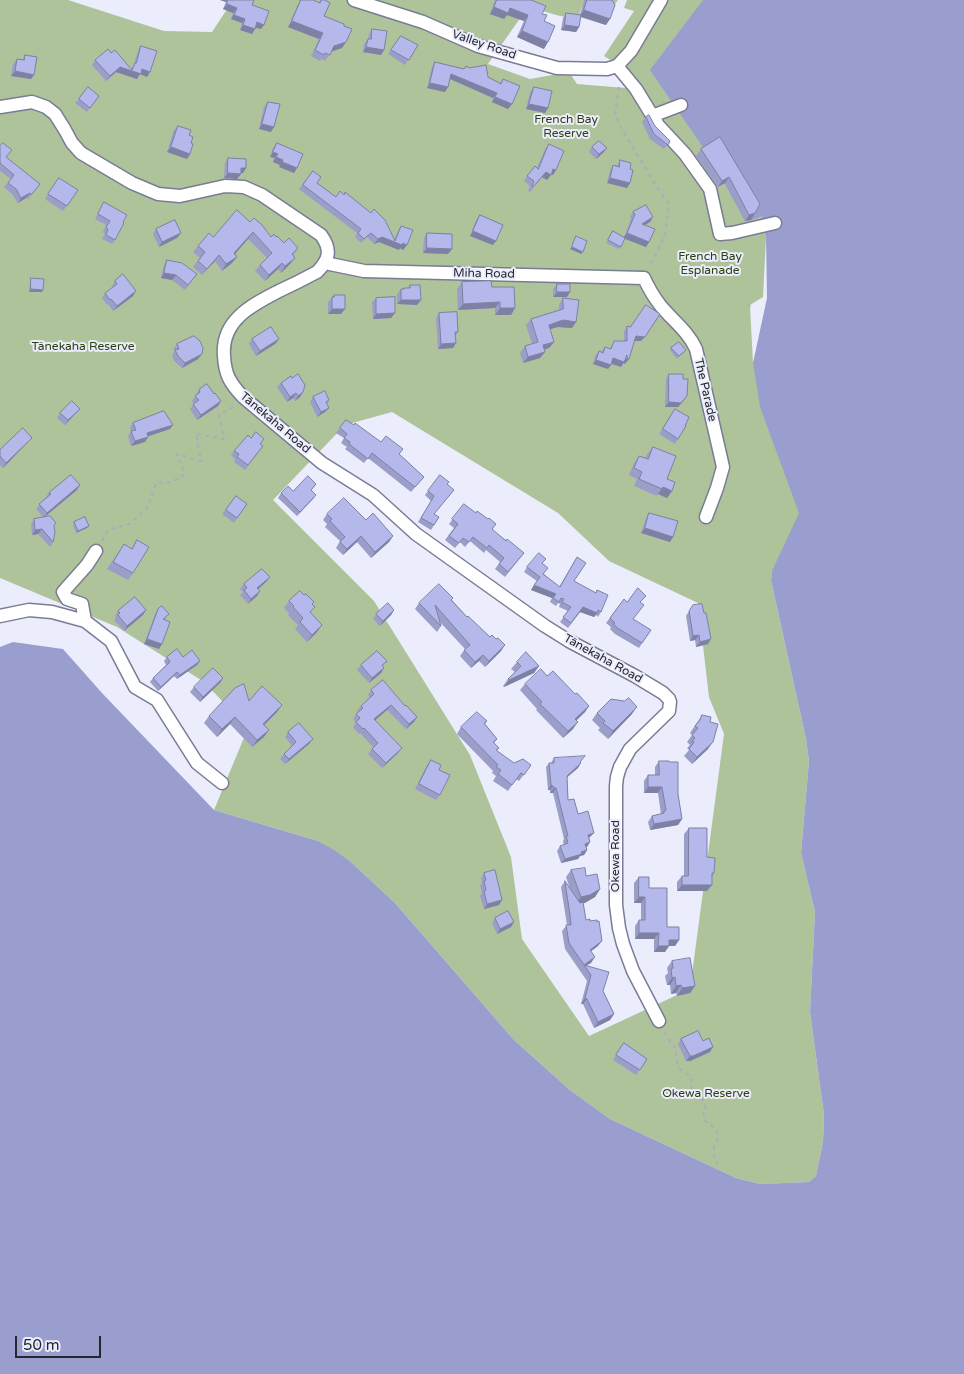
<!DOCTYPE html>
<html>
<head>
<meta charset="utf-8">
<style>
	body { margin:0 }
	#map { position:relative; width:964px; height:1374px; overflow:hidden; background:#ebedfd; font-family:"Varela Round",sans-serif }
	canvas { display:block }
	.scale { position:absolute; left:15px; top:1336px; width:86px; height:22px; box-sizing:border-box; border:2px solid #25262f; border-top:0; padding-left:6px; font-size:15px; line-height:18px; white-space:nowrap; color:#25262f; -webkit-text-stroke:4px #ebedfd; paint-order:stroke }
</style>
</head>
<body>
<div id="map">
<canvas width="964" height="1374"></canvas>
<div class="scale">50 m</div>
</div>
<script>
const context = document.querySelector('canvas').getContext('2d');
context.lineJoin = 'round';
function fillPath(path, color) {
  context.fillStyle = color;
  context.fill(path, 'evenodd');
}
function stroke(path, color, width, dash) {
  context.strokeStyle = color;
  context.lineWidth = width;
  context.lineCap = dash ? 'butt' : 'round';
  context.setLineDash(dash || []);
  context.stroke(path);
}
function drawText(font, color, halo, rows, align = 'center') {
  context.font = font + ' "Varela Round",sans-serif';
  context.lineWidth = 4;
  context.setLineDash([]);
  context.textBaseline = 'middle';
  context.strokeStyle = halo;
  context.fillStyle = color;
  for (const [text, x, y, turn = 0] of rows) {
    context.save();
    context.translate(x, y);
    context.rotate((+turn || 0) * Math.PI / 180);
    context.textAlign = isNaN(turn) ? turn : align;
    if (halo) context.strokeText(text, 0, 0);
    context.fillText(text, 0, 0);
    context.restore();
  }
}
fillPath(new Path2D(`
	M 0,0 L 68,0 L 164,31 L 212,32 L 233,0 L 618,0 L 611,9 L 584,1 L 578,18 L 560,16 L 528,7 L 488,64 L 530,79 L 569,72 L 577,84 L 626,88 L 632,73 L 604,56 L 634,11 L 624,8 L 627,0 L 838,0 L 766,237 L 763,297 L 750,305 L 753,363 L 823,360 L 839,823 L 772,571 L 771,580 L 806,739 L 809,761 L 801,853 L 815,912 L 810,1012 L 824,1115 L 823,1142 L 816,1176 L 809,1182 L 760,1184 L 736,1178 L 610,1119 L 570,1090 L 514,1040 L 395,903 L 351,862 L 318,841 L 214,810 L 248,728 L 204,682 L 117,627 L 0,578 ZM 392,412 L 558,513 L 609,561 L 698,603 L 709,697 L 724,734 L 690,989 L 589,1036 L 522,939 L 511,857 L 470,755 L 374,601 L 273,500 L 345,425 Z`), '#aec39a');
fillPath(new Path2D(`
	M 703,0 L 964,0 L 964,1374 L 0,1374 L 0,647 L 13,642 L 63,649 L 102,693 L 214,810 L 318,841 L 334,850 L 351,862 L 395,903 L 514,1040 L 570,1090 L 610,1119 L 736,1178 L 760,1184 L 809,1182 L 816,1176 L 823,1142 L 824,1115 L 810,1012 L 815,912 L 801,853 L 809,761 L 806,739 L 771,580 L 772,571 L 799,513 L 760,407 L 753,363 L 767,298 L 766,237 L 762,216 L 752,220 L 745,221 L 713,162 L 650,70 Z`), '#9a9ece');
const minor = new Path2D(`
	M 354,0 L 423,22 L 478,46 L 557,68 L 607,69 L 617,66
	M 617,66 L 636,89 L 658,125 L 685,154 L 710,189 L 720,234 L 732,233 L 775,223
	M 617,66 L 631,51 L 661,0
	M 0,107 L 32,102 L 46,107 L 55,114 L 65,130 L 72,143 L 81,153 L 132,183 L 158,194 L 180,196 L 225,186 L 244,187 L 262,195 L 321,235 C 332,250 329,260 317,272 C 304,279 292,285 279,291 C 252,305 221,320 224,356 C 225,375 230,383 243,397 L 322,463 L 373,495 L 416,534 L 545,626 L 569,641 L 635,676 L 663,693 L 669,699 L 670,702 L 669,711 L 630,749 L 620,767 L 617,777 L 616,786 L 616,905 L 619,928 L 623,944 L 633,971 L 659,1021
	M 652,116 L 681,105
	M 325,263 L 364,271 L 644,278 C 648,287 654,297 660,305 C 672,320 688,331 696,349 L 723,467 L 717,488 L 706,517
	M 0,616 L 29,610 L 52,612 L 85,621 L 111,641 L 135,687 L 157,700 L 197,763 L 222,783
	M 85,621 L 82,604 L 67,599 L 63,592 L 87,565 L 96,551`);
stroke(minor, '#797c94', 15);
stroke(new Path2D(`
	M 619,87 L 615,114 L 619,124 L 657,187 L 669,204 L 665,236 L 649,267
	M 749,305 L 750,307
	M 102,541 L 108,530 L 129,524 L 148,507 L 156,483 L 172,482 L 185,474 L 177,454 L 201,461 L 196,434 L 224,439 L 219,415 L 235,406
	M 664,1032 L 671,1043 L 675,1046 C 676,1054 676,1064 681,1070 C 683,1072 686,1073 688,1075 C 697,1084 684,1090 702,1098 L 705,1107 L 703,1119 C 711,1127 718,1127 718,1139 C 710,1147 715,1158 718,1167`), '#abadba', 2, [4, 4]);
stroke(minor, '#fff', 12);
fillPath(new Path2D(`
	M 220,0 L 254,0 L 252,5 L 261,29 L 255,28 L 252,34 L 240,30 L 242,23 L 231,19 L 233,13 L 223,9 L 226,2 Z
	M 300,0 L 313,0 L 319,2 L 321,0 L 324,16 L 344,26 L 346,42 L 342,48 L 331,52 L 325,61 L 321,59 L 320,61 L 311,56 L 319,39 L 288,27 Z
	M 495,0 L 531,0 L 542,14 L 544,21 L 544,49 L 517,37 L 524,21 L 507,15 L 504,19 L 490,14 Z
	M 584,0 L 612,0 L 606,25 L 580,17 L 579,27 L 576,32 L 561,30 L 563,18 L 566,13 L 580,15 Z
	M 372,29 L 381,55 L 363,52 L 364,44 L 368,39 L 369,34 Z
	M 401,36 L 418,45 L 405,65 L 388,54 Z
	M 141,46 L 150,72 L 147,77 L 140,74 L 137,79 L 116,72 L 106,81 L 92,65 L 95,60 L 111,53 L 131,69 L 134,64 L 138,51 Z
	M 25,55 L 31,79 L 11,76 L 13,64 L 17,59 L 22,60 Z
	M 435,62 L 464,69 L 466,66 L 500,83 L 503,79 L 512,104 L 508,109 L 492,102 L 493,98 L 450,79 L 448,87 L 445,92 L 427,88 L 432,67 Z
	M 534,87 L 548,108 L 545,113 L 526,109 L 530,92 Z
	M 99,96 L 87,112 L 75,103 L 79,99 Z
	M 268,102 L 271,132 L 259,129 L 264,107 Z
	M 646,117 L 670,141 L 664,149 L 650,139 L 642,122 Z
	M 178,126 L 189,135 L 191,143 L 190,154 L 187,159 L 167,152 L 174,130 Z
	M 277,143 L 294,173 L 279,167 L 280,165 L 273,162 L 274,158 L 270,157 L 273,148 Z
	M 549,144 L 556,170 L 553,175 L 551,174 L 547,180 L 542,177 L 530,192 L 528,191 L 530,186 L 524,181 L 527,176 L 537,168 L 545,149 Z
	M 0,146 L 6,157 L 40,184 L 28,199 L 26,198 L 18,203 L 12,194 L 4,187 L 11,179 L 0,171 Z
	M 592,147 L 603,153 L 596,159 L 589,152 Z
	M 701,149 L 760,204 L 751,220 L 745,221 L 725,183 L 718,187 L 696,156 Z
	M 228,158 L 246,168 L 243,173 L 241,173 L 237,179 L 224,178 L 225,163 Z
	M 620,160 L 630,183 L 627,188 L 607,183 L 610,170 L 613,165 L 617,166 Z
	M 313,171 L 317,183 L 336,197 L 344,195 L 394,239 L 398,231 L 401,226 L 407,245 L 403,250 L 400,248 L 399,250 L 379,242 L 374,244 L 367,237 L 361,243 L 355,237 L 357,233 L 299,189 Z
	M 59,178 L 78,190 L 63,211 L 45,199 Z
	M 104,202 L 123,222 L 115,240 L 112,244 L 102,239 L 105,234 L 103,232 L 106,225 L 95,219 Z
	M 633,212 L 653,217 L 650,222 L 645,225 L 649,242 L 646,247 L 625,239 L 619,249 L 606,243 L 613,231 L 624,237 L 631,219 L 630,217 Z
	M 480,215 L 493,245 L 470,236 L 476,220 Z
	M 250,222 L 271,237 L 276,237 L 284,243 L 298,248 L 293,256 L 290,264 L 281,273 L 278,269 L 265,281 L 255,271 L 260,265 L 267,258 L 248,239 L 235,254 L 237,257 L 232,263 L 222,271 L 215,261 L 202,275 L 193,267 L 200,258 L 193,252 L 198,246 L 213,237 Z
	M 156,229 L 177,238 L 159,247 L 153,234 Z
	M 427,233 L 452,249 L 448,254 L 423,253 L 424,238 Z
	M 167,260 L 197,274 L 185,290 L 172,280 L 161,278 L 164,265 Z
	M 31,278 L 42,292 L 29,292 L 30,281 Z
	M 115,281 L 133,296 L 113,311 L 108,304 L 107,305 L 102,298 L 105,293 L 113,287 L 112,286 Z
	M 462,282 L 492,287 L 515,308 L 511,315 L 495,315 L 495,308 L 458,310 L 457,289 Z
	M 557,284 L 567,297 L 553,297 L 553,289 Z
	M 410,285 L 421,300 L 417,305 L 397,304 L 397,294 L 401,289 L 402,289 L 404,288 L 408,288 Z
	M 334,295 L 341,314 L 328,314 L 328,302 Z
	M 376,298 L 395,313 L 391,318 L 373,319 L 372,302 Z
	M 563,298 L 576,322 L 572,328 L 558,327 L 550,329 L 554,342 L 549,348 L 544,350 L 540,358 L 523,363 L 520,353 L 525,346 L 532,344 L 526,325 L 531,319 L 559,310 L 559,305 Z
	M 439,313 L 458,332 L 456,335 L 456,343 L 453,348 L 438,349 L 436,318 Z
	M 627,326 L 641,341 L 634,341 L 625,364 L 623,363 L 621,367 L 611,364 L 608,369 L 593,364 L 595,356 L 599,351 L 601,352 L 605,347 L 610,349 L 614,341 L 624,341 L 624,331 Z
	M 252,339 L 279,339 L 275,344 L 256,356 L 249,344 Z
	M 177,344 L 198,359 L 182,368 L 174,361 L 172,355 L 175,351 L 173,349 Z
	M 671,348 L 684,352 L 677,359 L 670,350 Z
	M 669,374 L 684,401 L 678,407 L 665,407 L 666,379 Z
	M 292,378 L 303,392 L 300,397 L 295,401 L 293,398 L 287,402 L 277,387 L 281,383 Z
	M 199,390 L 214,394 L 221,401 L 218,406 L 197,420 L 190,409 L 194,404 L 192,401 Z
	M 313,397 L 329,400 L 327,404 L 329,408 L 325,412 L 317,417 L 310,402 Z
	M 80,409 L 76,413 L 65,425 L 57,418 L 60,413 Z
	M 675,409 L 686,426 L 675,444 L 659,434 Z
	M 133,423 L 170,429 L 148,436 L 145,442 L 131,446 L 128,436 L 131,431 L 130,427 Z
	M 354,425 L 399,454 L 424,477 L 411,492 L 368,458 L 364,463 L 345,449 L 347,447 L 341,443 L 344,438 L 336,433 L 340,428 Z
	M 28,442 L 3,468 L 0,465 L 0,450 Z
	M 260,444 L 263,446 L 245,470 L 234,462 L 235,459 L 231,455 L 234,451 Z
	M 653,447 L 672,491 L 667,498 L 658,494 L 657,496 L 634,486 L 637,479 L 629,475 L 634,463 L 639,456 L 646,458 L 647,454 Z
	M 440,475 L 447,484 L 434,515 L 439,517 L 431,530 L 418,522 L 431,501 L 425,495 Z
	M 316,484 L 311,491 L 316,495 L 297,516 L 278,498 L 281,493 L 293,491 Z
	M 77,490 L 45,517 L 54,526 L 53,542 L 50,547 L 38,534 L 32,535 L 31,524 L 34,519 L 43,517 L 36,509 L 49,493 Z
	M 236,496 L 247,504 L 234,523 L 222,514 Z
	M 464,504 L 492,530 L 524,553 L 505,577 L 495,569 L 500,562 L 486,550 L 484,553 L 470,541 L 465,547 L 460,542 L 455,548 L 445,540 L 454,528 L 449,524 Z
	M 649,513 L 673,537 L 670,542 L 641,533 L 646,518 Z
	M 327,514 L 366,520 L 393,536 L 389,542 L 371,558 L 357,542 L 343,555 L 336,548 L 340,541 L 325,527 L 327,524 L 323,520 Z
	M 74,522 L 87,528 L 76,533 L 73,525 Z
	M 137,540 L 133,573 L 128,580 L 107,569 L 124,544 L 131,549 Z
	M 577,557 L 574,581 L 595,593 L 597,590 L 601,612 L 598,617 L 596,615 L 594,617 L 580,612 L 568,628 L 560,622 L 568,611 L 559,607 L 560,604 L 558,603 L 556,606 L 550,602 L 552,598 L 531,590 L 537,581 L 524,572 L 527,567 L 542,563 L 544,574 L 559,587 Z
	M 270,577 L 266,582 L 258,589 L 260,591 L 257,596 L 248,604 L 240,595 L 243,592 L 240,589 L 244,584 Z
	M 624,599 L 627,602 L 641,603 L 633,619 L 651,630 L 639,648 L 615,634 L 610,629 L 611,627 L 606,623 Z
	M 452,600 L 467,617 L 501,651 L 485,667 L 479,661 L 471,668 L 460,656 L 465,649 L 439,621 L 441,626 L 437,632 L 415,609 L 419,603 Z
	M 289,601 L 312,605 L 311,613 L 317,632 L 307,642 L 295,629 L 298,625 L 288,615 L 289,613 L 284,608 Z
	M 693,605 L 708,644 L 696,647 L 695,640 L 690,641 L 686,616 Z
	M 158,609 L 166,618 L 165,620 L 162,644 L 159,649 L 144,644 L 155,614 Z
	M 146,610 L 143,615 L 124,631 L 114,620 L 116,618 L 115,616 L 118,611 Z
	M 394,610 L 391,615 L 380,626 L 373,619 L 376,614 Z
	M 167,657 L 183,657 L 200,661 L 197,665 L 177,679 L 174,676 L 158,691 L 150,682 L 153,678 L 166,665 L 164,661 Z
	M 517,662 L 539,666 L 534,673 L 504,687 L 503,686 L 508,679 L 515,672 L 511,669 Z
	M 361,665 L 383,666 L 381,673 L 369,683 L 357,670 Z
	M 547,676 L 575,694 L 589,706 L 585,712 L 576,721 L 573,729 L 563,738 L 536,710 L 537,709 L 520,690 L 525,684 Z
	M 223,678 L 220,683 L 200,702 L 190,692 L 194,687 Z
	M 371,690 L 405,706 L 417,717 L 414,722 L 406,729 L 387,710 L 375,720 L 398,753 L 382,768 L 368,754 L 373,747 L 360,733 L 359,734 L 353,727 L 356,722 L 353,719 L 358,712 L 357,711 L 361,706 L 370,698 L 368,695 Z
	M 249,701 L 277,712 L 264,725 L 264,737 L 252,747 L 230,724 L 217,737 L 204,723 L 209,716 Z
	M 624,701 L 632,714 L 608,739 L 598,730 L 600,728 L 592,720 L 597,713 Z
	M 702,715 L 710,722 L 708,749 L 692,764 L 684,756 L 689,750 L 687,748 L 690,745 L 687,742 L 692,735 L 690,733 Z
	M 487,721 L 485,724 L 497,739 L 494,743 L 499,748 L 496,751 L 514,763 L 531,765 L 519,781 L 516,779 L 508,791 L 493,781 L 496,776 L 492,773 L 493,771 L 457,734 L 461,727 Z
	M 288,732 L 309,744 L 285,764 L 280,759 L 284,754 L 292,746 L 285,737 Z
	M 554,758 L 580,762 L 578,768 L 567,777 L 568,800 L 578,814 L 590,837 L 589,838 L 590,842 L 586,847 L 587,850 L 584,855 L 580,856 L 578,859 L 561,863 L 557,851 L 560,846 L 564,845 L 563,841 L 564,839 L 553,793 L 550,793 L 550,790 L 548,790 L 546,767 L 549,763 L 551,763 Z
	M 431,760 L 439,770 L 440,795 L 436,800 L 415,789 L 427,765 Z
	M 659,761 L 678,794 L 682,819 L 678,825 L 650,830 L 648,822 L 652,816 L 661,814 L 658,793 L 644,793 L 644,781 L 648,775 L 655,775 L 655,767 Z
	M 689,828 L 707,857 L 714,873 L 712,877 L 707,891 L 677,891 L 677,882 L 682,876 L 684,876 L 684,834 Z
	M 571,870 L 586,876 L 600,889 L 595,897 L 583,903 L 586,920 L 598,946 L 591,951 L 591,963 L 587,965 L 603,991 L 614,1014 L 610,1020 L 594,1028 L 583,1004 L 581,1004 L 587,981 L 565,949 L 562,931 L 567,925 L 561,887 L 565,881 L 570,889 L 566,877 Z
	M 484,873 L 499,905 L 484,909 L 480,896 L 482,893 L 480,886 L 482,883 L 481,878 Z
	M 639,877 L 649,888 L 667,927 L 679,940 L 675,946 L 669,946 L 665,952 L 654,952 L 654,939 L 635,939 L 635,926 L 639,920 L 641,920 L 641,903 L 634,903 L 634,883 Z
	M 495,918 L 511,927 L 497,934 L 492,923 Z
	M 672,961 L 695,986 L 690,993 L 677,996 L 676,993 L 671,994 L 670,985 L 667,985 L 665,976 L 668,973 L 667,968 Z
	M 681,1039 L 703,1041 L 710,1052 L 690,1061 L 686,1061 L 678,1044 Z
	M 624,1043 L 647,1059 L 636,1075 L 613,1060 Z`), '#9b9ec9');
fillPath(new Path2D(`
	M 220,0 L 227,0 L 226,2 Z
	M 227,4 L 237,8 L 233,13 L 223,9 Z
	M 494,7 L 510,8 L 528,15 L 524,21 L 507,15 L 504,19 L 490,14 Z
	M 584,10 L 610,19 L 606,25 L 579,16 Z
	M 234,15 L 245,19 L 242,23 L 231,19 Z
	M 292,21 L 323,33 L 319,39 L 288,27 Z
	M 257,22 L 264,25 L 261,29 L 254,27 Z
	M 243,25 L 255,29 L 252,34 L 240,30 Z
	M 565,25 L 579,27 L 576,32 L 561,30 Z
	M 522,31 L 548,42 L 544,49 L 517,37 Z
	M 346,42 L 342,48 L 330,52 L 334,46 Z
	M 366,47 L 384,50 L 381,55 L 363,52 Z
	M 120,67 L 139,73 L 142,69 L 150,72 L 147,77 L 140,74 L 137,79 L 116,72 L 106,81 L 110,76 Z
	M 15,71 L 34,75 L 31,79 L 11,76 Z
	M 451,74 L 497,93 L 493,98 L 448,78 Z
	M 430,83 L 448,87 L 445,92 L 427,88 Z
	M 495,97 L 512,104 L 508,109 L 492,102 Z
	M 529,104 L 548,108 L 545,113 L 526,109 Z
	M 262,124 L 274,127 L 271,132 L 259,129 Z
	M 171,147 L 190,154 L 187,159 L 167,152 Z
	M 607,148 L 603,153 L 596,159 L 599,154 Z
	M 273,152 L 278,154 L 274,158 L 270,157 Z
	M 276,157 L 283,160 L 280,165 L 273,162 Z
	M 282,162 L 297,168 L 294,173 L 279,167 Z
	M 241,168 L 246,168 L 243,173 L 238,173 Z
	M 553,169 L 556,170 L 553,175 L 550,174 Z
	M 546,172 L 551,175 L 547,180 L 542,177 L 530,192 Z
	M 228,173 L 241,174 L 237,179 L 224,178 Z
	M 729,177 L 725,183 L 718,187 L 722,181 Z
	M 610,178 L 630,183 L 627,188 L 607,183 Z
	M 30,193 L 26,198 L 18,203 L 21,198 Z
	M 755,213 L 751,220 L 745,221 L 749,215 Z
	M 653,217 L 650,222 L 638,229 L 642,224 Z
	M 473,231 L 496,241 L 493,245 L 470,236 Z
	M 253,232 L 248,239 L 230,260 L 234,253 Z
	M 181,233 L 177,238 L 159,247 L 162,242 Z
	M 627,233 L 649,242 L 646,247 L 623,238 Z
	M 382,237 L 407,245 L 403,250 L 400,248 L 399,250 L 379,242 L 374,244 L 378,239 Z
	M 572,247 L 583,252 L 581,254 L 570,249 Z
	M 427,248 L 452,249 L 448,254 L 423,253 Z
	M 219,255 L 215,261 L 202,275 L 207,269 Z
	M 237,257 L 232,263 L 222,271 L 226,264 Z
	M 295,258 L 290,264 L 281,273 L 285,266 Z
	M 282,263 L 278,269 L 265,281 L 269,275 Z
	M 164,273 L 176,275 L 172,280 L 161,278 Z
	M 31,289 L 43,290 L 42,292 L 29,292 Z
	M 136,291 L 133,296 L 113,311 L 117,306 Z
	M 557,292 L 570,292 L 567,297 L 553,297 Z
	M 401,300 L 421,300 L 417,305 L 397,304 Z
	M 500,302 L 495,308 L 458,310 L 463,304 Z
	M 500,308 L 515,308 L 511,315 L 495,315 Z
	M 332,309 L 345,309 L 341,314 L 328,314 Z
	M 395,313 L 391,318 L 373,319 L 376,314 Z
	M 563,320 L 576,322 L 572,328 L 558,327 L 544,331 L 549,325 Z
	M 636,336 L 645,337 L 641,341 L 633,341 Z
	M 279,339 L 275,344 L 256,356 L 260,351 Z
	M 554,342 L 549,348 L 538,351 L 543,345 Z
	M 456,343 L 453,348 L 438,349 L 441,344 Z
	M 545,352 L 540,358 L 523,363 L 528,357 Z
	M 202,354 L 198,359 L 182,368 L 185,363 Z
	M 613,358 L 624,362 L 621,367 L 610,363 Z
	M 627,358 L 629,359 L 625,364 L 623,363 Z
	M 596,360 L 611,365 L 608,369 L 593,364 Z
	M 303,392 L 300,397 L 295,401 L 298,396 Z
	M 296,393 L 293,398 L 287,402 L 290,397 Z
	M 687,396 L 678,407 L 665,407 L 669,402 Z
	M 221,401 L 218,406 L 197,420 L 201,415 Z
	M 329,408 L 325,412 L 317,417 L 321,412 Z
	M 80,409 L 76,413 L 65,425 L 68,420 Z
	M 173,425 L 170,429 L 143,438 L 147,433 Z
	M 148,437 L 145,442 L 131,446 L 135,441 Z
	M 32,438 L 28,442 L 3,468 L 6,463 Z
	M 80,485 L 77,490 L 43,518 L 47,513 Z
	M 663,487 L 672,491 L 667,498 L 658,494 Z
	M 316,495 L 313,499 L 297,516 L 300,512 Z
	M 89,526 L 87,528 L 76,533 L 78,531 Z
	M 645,528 L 673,537 L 670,542 L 641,533 Z
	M 42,529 L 38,534 L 32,535 L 35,530 Z
	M 361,536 L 357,542 L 343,555 L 347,549 Z
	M 393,536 L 389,542 L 371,558 L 375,552 Z
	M 270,577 L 266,582 L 254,593 L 257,588 Z
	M 534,585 L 556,594 L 552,598 L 531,590 Z
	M 260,591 L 257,596 L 248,604 L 251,599 Z
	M 583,607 L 597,613 L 594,617 L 580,612 L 568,628 Z
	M 146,610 L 143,615 L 124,631 L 127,626 Z
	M 394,610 L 391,615 L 380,626 L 383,621 Z
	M 322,625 L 317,632 L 307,642 L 312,635 Z
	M 699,635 L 695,640 L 690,641 L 693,636 Z
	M 147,639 L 162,644 L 159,649 L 144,644 Z
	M 711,639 L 708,644 L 696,647 L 700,642 Z
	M 505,645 L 501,651 L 485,667 L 489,661 Z
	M 483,655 L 479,661 L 471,668 L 475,662 Z
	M 200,661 L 197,665 L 177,679 L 180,675 Z
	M 539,666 L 534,673 L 504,687 L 509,680 Z
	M 384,668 L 381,673 L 369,683 L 372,678 Z
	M 177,672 L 174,676 L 158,691 L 161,687 Z
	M 223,678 L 220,683 L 200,702 L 203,697 Z
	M 282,705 L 277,712 L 258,731 L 263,724 Z
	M 391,705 L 387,710 L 371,724 L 374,719 Z
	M 589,706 L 585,712 L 570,726 L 575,719 Z
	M 637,707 L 632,714 L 608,739 L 613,731 Z
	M 235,717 L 230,724 L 217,737 L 222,729 Z
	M 417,717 L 414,722 L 406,729 L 409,724 Z
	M 578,722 L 573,729 L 563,738 L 568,731 Z
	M 269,730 L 264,737 L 252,747 L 257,740 Z
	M 313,739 L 309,744 L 285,764 L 289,759 Z
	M 713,742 L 708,749 L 692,764 L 697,757 Z
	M 402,748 L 398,753 L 382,768 L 386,763 Z
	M 581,763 L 578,768 L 564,780 L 567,776 Z
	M 551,785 L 553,786 L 550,790 L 548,790 Z
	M 648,787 L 662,787 L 658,793 L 644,793 Z
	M 554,788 L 556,788 L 553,793 L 550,793 Z
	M 682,819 L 678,825 L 650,830 L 654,824 Z
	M 594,833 L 590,837 L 584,840 L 588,835 Z
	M 590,842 L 587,847 L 581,848 L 585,844 Z
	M 587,850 L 584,855 L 580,856 L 578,859 L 561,863 L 565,859 Z
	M 682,885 L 712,885 L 707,891 L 677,891 Z
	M 600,889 L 595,897 L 585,903 L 576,904 L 581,897 Z
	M 639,897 L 645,897 L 641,903 L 634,903 Z
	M 502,900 L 499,905 L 484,909 L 487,904 Z
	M 514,922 L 511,927 L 497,934 L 500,929 Z
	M 639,933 L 659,933 L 654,939 L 635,939 Z
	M 669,940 L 679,940 L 675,946 L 665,946 Z
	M 602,941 L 598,946 L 586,955 L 590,950 Z
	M 658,946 L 669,946 L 665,952 L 654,952 Z
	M 595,957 L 591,963 L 585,966 L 584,965 Z
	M 675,977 L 670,985 L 667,985 L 672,978 Z
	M 681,985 L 676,993 L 671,994 L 676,986 Z
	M 695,986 L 690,993 L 677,996 L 682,988 Z
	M 585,998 L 587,999 L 583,1004 L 581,1004 Z
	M 614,1014 L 610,1020 L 594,1028 L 598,1022 Z
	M 713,1047 L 710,1052 L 690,1061 L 686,1061 L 690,1056 Z`), '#7e81a4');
const building = new Path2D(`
	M 228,0 L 254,0 L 252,5 L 269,11 L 264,25 L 257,22 L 255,29 L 243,25 L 245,19 L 234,15 L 237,8 L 227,4 Z
	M 301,0 L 313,0 L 320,3 L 321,0 L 325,0 L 330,3 L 324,16 L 344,24 L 344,26 L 352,29 L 346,42 L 334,46 L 330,55 L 325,53 L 324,55 L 315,50 L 323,33 L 292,21 Z
	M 497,0 L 531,0 L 546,6 L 542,14 L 547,15 L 544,21 L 555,26 L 548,42 L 522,31 L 528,15 L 510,8 L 508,13 L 494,7 Z
	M 587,0 L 612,0 L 615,5 L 610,19 L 584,10 Z
	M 566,13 L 581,15 L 579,27 L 565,25 Z
	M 372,29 L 387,31 L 384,50 L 366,47 L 368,39 L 371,39 Z
	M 401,36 L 418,45 L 409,60 L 391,50 Z
	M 141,46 L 157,51 L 150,72 L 142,69 L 141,74 L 120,67 L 110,76 L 95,60 L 108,49 L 111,53 L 115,50 L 132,70 L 135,63 L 136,63 Z
	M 25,55 L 37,57 L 34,75 L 15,71 L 17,59 L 24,60 Z
	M 435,62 L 464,69 L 466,66 L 469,68 L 486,65 L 488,77 L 501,84 L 503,79 L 520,86 L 512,104 L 495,97 L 497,93 L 451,74 L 448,87 L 430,83 Z
	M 88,87 L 99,96 L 90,108 L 79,99 Z
	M 534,87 L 552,91 L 548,108 L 529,104 Z
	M 268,102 L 280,104 L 274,127 L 262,124 Z
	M 649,115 L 655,126 L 670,141 L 668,145 L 654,134 L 646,117 Z
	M 178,126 L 191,130 L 189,135 L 193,137 L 191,143 L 193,144 L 190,154 L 171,147 Z
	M 720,137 L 760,204 L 755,213 L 749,215 L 729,177 L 722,181 L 701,149 Z
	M 599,141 L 607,148 L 599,154 L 592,147 Z
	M 3,143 L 12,150 L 6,157 L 40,184 L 31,195 L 30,193 L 21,198 L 16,189 L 8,183 L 14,175 L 0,163 L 0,146 Z
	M 277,143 L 303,154 L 297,168 L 282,162 L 283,160 L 276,157 L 278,154 L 273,152 Z
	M 549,144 L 564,151 L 556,170 L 553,169 L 551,175 L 546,172 L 533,187 L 532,186 L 534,181 L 527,176 L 535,166 L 538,169 Z
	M 228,158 L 246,159 L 246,168 L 241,168 L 241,174 L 228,173 Z
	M 620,160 L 631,163 L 630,169 L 633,170 L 630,183 L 610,178 L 613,165 L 619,167 Z
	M 313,171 L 321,177 L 317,183 L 336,197 L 340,191 L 344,195 L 345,192 L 371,213 L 374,209 L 385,220 L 395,241 L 401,226 L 413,230 L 407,245 L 403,243 L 402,245 L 382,237 L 378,239 L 371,233 L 364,239 L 358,233 L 361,229 L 303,185 Z
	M 59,178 L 78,190 L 67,206 L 48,194 Z
	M 104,202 L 127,215 L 123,222 L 124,223 L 115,240 L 106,235 L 108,229 L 106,227 L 110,221 L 98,214 Z
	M 646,205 L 653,217 L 642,224 L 655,229 L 649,242 L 627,233 L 635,214 L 633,212 Z
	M 237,210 L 250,222 L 254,218 L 262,225 L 271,237 L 274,234 L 276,237 L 277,236 L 284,243 L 289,238 L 298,248 L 292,254 L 295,258 L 285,266 L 282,263 L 269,275 L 260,265 L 272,253 L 253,232 L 234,253 L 237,257 L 226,264 L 219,255 L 207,269 L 198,261 L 205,252 L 198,246 L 209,233 L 213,237 Z
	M 480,215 L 503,225 L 496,241 L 473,231 Z
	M 175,220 L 181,233 L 162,242 L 156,229 Z
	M 613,231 L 625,238 L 621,247 L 608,240 Z
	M 427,233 L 452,234 L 452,249 L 427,248 Z
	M 576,236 L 587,241 L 583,252 L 572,247 Z
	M 167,260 L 182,263 L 197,274 L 188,285 L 176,275 L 164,273 Z
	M 123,274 L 136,291 L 117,306 L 111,299 L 110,300 L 105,293 L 117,284 L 115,281 Z
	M 31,278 L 44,279 L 43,290 L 31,289 Z
	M 491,281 L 492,287 L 514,287 L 515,308 L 500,308 L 500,302 L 463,304 L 462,282 Z
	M 557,284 L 570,284 L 570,292 L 557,292 Z
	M 410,285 L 420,285 L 421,300 L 401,300 L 401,289 L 404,289 L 404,288 L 410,288 Z
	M 334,295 L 345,295 L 345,309 L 332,309 L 332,297 L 334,297 Z
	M 395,297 L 395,313 L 376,314 L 376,298 Z
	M 563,298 L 579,300 L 576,322 L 563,320 L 549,325 L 554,342 L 543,345 L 545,352 L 528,357 L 525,346 L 538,342 L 531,319 L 563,309 Z
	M 646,305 L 660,314 L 645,337 L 636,336 L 629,359 L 627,358 L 627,355 L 624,362 L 613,358 L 611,365 L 596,360 L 599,351 L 603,353 L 605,347 L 611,349 L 614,341 L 627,341 L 627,326 L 630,327 Z
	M 457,312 L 458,332 L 455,332 L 456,343 L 441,344 L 439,313 Z
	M 271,327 L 279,339 L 260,351 L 252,339 Z
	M 194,336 L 200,341 L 203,348 L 202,354 L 185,363 L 178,356 L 175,350 L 179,349 L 177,344 Z
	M 679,342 L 686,350 L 679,356 L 671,348 Z
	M 298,374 L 305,385 L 303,392 L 298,396 L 296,393 L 290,397 L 281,383 L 291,376 L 292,378 Z
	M 669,374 L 683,374 L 683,379 L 688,379 L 687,396 L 681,403 L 669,402 Z
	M 207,384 L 214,394 L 215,393 L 221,401 L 201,415 L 193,404 L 199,400 L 195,396 L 200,392 L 199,390 Z
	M 325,391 L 329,400 L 326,402 L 329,408 L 321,412 L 313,397 Z
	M 72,401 L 80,409 L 68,420 L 60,413 Z
	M 675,409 L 689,417 L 685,426 L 686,426 L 678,439 L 663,429 Z
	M 164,411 L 173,425 L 147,433 L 148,437 L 135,441 L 131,431 L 136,430 L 133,423 Z
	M 346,420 L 354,425 L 355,423 L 381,442 L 386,436 L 403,449 L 399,454 L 424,477 L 415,487 L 372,453 L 368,459 L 349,444 L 350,442 L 344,438 L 347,434 L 340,428 Z
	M 23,428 L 32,438 L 6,463 L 0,456 L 0,450 Z
	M 256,432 L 264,439 L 260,444 L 263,446 L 248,465 L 237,457 L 239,454 L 234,451 L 248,435 L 251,438 Z
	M 653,447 L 676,456 L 667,479 L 675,482 L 672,491 L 663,487 L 662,489 L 639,479 L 642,472 L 634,468 L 639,456 L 648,459 Z
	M 71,475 L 80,485 L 47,513 L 39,504 L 51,494 L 49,493 Z
	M 440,475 L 449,482 L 447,484 L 454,490 L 434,514 L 439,517 L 434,525 L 421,518 L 434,496 L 428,491 Z
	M 308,476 L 316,484 L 311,490 L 316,495 L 300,512 L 281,493 L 288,486 L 293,491 Z
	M 236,496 L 247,504 L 237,518 L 226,510 Z
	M 344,498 L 366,520 L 373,513 L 393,536 L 375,552 L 361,536 L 347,549 L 340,542 L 345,537 L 330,521 L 332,519 L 327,514 Z
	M 464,504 L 476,513 L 477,511 L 488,519 L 489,518 L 496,524 L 492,529 L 506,541 L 507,539 L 524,553 L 508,572 L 499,564 L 504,558 L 489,545 L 487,548 L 473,537 L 469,542 L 463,538 L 459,543 L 449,536 L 458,524 L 452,519 Z
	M 649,513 L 678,521 L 673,537 L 645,528 Z
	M 50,516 L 56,523 L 54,525 L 55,533 L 53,542 L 42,529 L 35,530 L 34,519 Z
	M 85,517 L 89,526 L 78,531 L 74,522 Z
	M 137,540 L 149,547 L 133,573 L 113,562 L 124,544 L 132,549 Z
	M 539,553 L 546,559 L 542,563 L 548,568 L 543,574 L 560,587 L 577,557 L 586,563 L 574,581 L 596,593 L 597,590 L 608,595 L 601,612 L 598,610 L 597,613 L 583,607 L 571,623 L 563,617 L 571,607 L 562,602 L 564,599 L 561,598 L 559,602 L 553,598 L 556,594 L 534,585 L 540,577 L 527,567 Z
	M 262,569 L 270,577 L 257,588 L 260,591 L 251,599 L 244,590 L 247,588 L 244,584 Z
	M 439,584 L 453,598 L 451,600 L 467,617 L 468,616 L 490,637 L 492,635 L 496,639 L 498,638 L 505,645 L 489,661 L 483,655 L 475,662 L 464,650 L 470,645 L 435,605 L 441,626 L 419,603 Z
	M 638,588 L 646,596 L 640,602 L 644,605 L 633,619 L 651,630 L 642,643 L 619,629 L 613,624 L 615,623 L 610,618 L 624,599 L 627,602 Z
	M 300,591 L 304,595 L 306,594 L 314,602 L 312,604 L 315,607 L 310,612 L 322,625 L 312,635 L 300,622 L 303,618 L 293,607 L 294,606 L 289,601 Z
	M 135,597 L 146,610 L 127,626 L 118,615 L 120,613 L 118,611 Z
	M 388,603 L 394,610 L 383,621 L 376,614 Z
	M 702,604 L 704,613 L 706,613 L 711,639 L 700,642 L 699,635 L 693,636 L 689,611 L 693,605 Z
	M 162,606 L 169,614 L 163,619 L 170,622 L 162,644 L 147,639 L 158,609 Z
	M 177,649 L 183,657 L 192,650 L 200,661 L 180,675 L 177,672 L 161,687 L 153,678 L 170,662 L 167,657 Z
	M 377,651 L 387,661 L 382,665 L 384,668 L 372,678 L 361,665 Z
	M 526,652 L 539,666 L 509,680 L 508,679 L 521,666 L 517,662 Z
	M 213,668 L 223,678 L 203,697 L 194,687 Z
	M 541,669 L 547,676 L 553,671 L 575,694 L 577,693 L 589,706 L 575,719 L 578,722 L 568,731 L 540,704 L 542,702 L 525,684 Z
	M 383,680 L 405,706 L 406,705 L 417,717 L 409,724 L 391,705 L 374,719 L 402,748 L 386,763 L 372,749 L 378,743 L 364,728 L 363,729 L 356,722 L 360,718 L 356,714 L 363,708 L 361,706 L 374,694 L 371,690 Z
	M 244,684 L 249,701 L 262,686 L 282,705 L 263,724 L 269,730 L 257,740 L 235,717 L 222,729 L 209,716 L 235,688 Z
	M 629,698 L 637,707 L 613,731 L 603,723 L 605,721 L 597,713 L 611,699 L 624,701 Z
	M 477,712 L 487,721 L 484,723 L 497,739 L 493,742 L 499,748 L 496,750 L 514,763 L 523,759 L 531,765 L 524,775 L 521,773 L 512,785 L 498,774 L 501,770 L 496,767 L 498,765 L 461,727 Z
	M 702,715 L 711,717 L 710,722 L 718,724 L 713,742 L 697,757 L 689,749 L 694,742 L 692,741 L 695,738 L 692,735 L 698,728 L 695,726 L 700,720 Z
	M 299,723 L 313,739 L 289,759 L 284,754 L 296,742 L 288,732 Z
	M 585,756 L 580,762 L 581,763 L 567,776 L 568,800 L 574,799 L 578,814 L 588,811 L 594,833 L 588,835 L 590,842 L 585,844 L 587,850 L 581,852 L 582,854 L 565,859 L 560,846 L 568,843 L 566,836 L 568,836 L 556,788 L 554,788 L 553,786 L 551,785 L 549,763 L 554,763 L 554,758 Z
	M 431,760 L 441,765 L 439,770 L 450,775 L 440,795 L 419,784 Z
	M 659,761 L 669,761 L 669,762 L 678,762 L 678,794 L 682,819 L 654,824 L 652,816 L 664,813 L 664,811 L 666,810 L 662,787 L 648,787 L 648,775 L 659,775 Z
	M 689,828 L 707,828 L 707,857 L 715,858 L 714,873 L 712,873 L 712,885 L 682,885 L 682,876 L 688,876 Z
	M 585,868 L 586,876 L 597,874 L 600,889 L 590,895 L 581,897 L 571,870 Z
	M 495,870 L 502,900 L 487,904 L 484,891 L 486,890 L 484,881 L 486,880 L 484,873 Z
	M 639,877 L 649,877 L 649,888 L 667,888 L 667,927 L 679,927 L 679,940 L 669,940 L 669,946 L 658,946 L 659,933 L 639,933 L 639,920 L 645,920 L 645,897 L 639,897 Z
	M 565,881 L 580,903 L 583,902 L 586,920 L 590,919 L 590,921 L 597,920 L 597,922 L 599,921 L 602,941 L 590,950 L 595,957 L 584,965 L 609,972 L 603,991 L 614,1014 L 598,1022 L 587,999 L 585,998 L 591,975 L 569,943 L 566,925 L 571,925 L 570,915 Z
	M 508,911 L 514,922 L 500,929 L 495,918 Z
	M 690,958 L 695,986 L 682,988 L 681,985 L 676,986 L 675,977 L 672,978 L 671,969 L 673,968 L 672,961 Z
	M 698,1031 L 703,1041 L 709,1038 L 713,1047 L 693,1056 L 690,1056 L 681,1039 Z
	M 624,1043 L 647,1059 L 640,1070 L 616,1055 Z`);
fillPath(building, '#b4b8ea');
stroke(building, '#7e81a4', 1);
drawText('12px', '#25262f', '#ebedfd', [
	["Valley Road",484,45,19],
	["Miha Road",484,274,1],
	["The Parade",705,390,77],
	["Tānekaha Road",275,423,40],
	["Tānekaha Road",603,659,29],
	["Okewa Road",616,856,-90]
]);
drawText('12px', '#2b410d', '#ebedfd', [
	["French Bay",566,120],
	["Reserve",566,134],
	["French Bay",710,257],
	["Esplanade",710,271],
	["Tānekaha Reserve",83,347],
	["Okewa Reserve",706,1094]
]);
</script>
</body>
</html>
